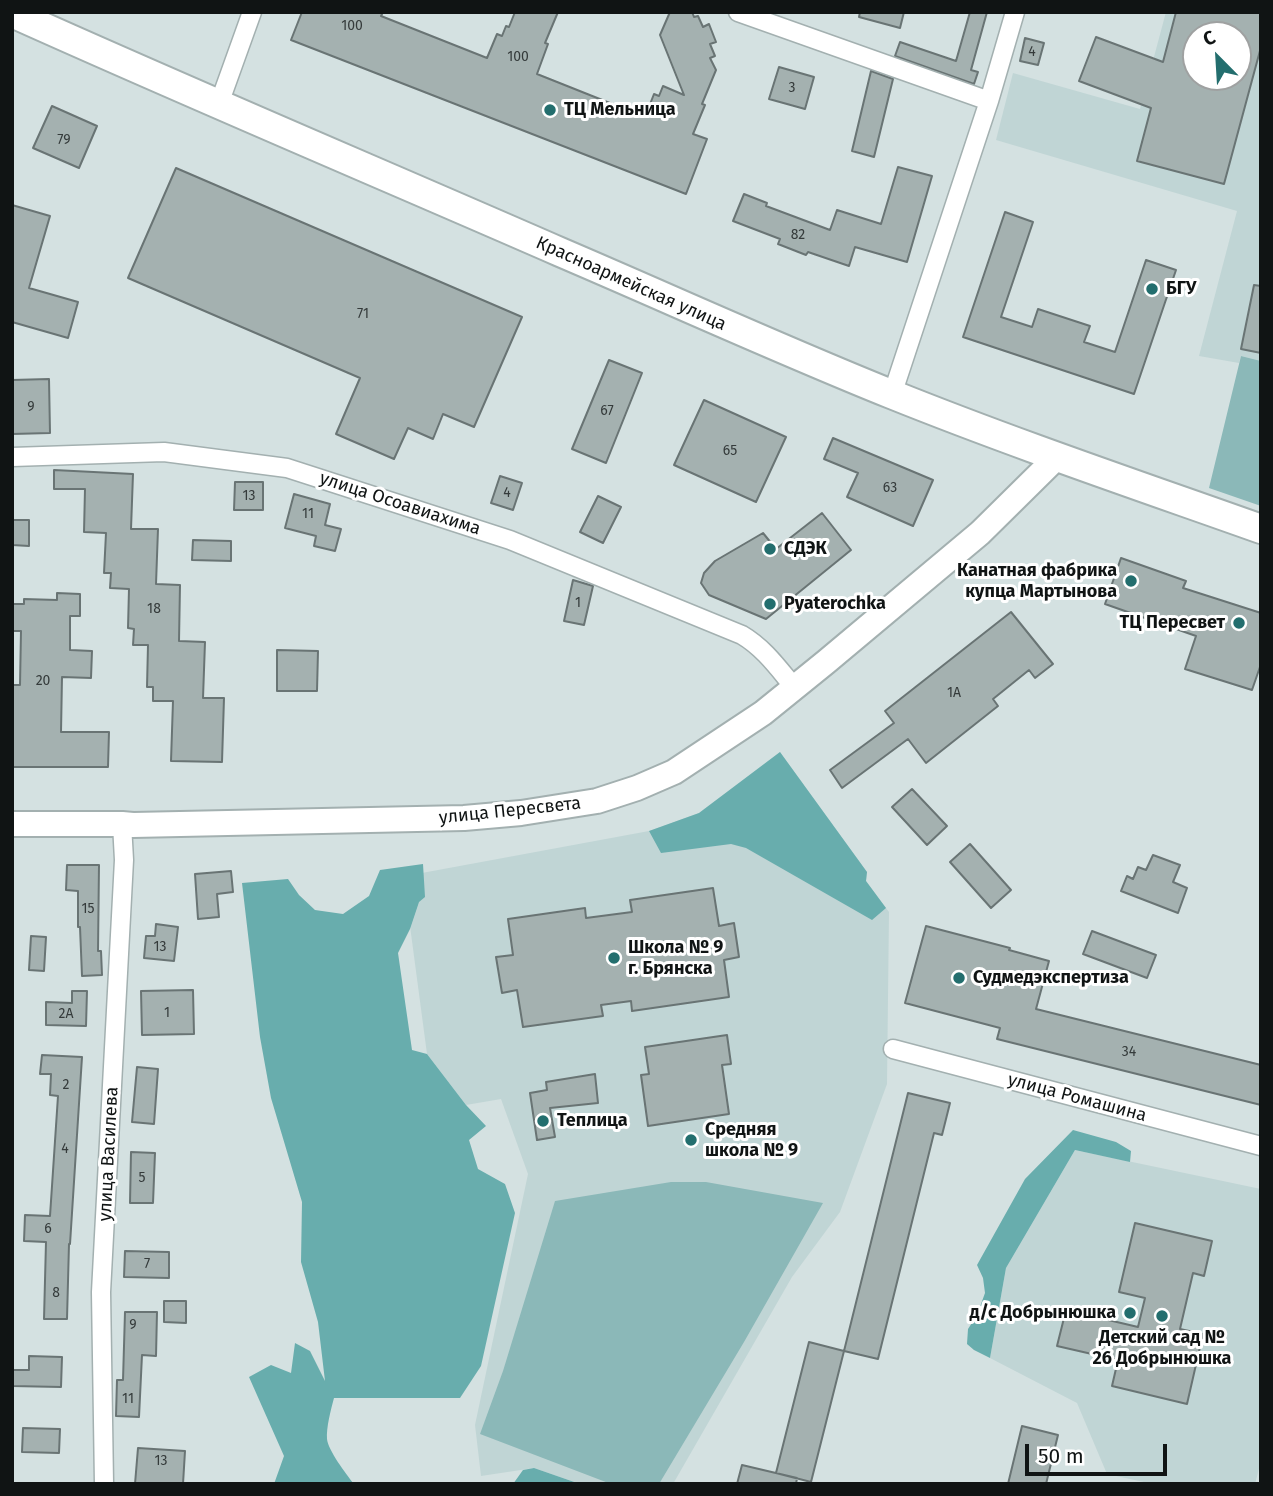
<!DOCTYPE html>
<html>
<head>
<meta charset="utf-8">
<style>
	body { margin:0 }
	#map { position:relative; width:1273px; height:1496px; overflow:hidden; background:#d4e1e1; font-family:"Fira Sans",sans-serif }
	canvas { display:block }
	.frame { position:absolute; inset:0; border:14px solid #101414; pointer-events:none }
	.north { position:absolute; left:1182px; top:21px; width:70px; height:70px; box-sizing:border-box; background:#fff; border:2px solid #9fa1a1; border-radius:50%; rotate:336deg; font-size:19px; font-weight:700; line-height:28px; text-align:center; color:#101414 }
	.north::after { content:''; display:block; margin:auto; width:24px; height:32px; background:#236e6e; clip-path:polygon(50% 0,100% 100%,50% 72%,0 100%) }
	.scale { position:absolute; left:1025px; top:1444px; width:142px; height:32px; box-sizing:border-box; border:4px solid #101414; border-top:0; padding-left:9px; font-size:21px; line-height:24px; white-space:nowrap; color:#101414; -webkit-text-stroke:5px #fff; paint-order:stroke }
</style>
</head>
<body>
<div id="map">
<canvas width="1273" height="1496"></canvas>
<div class="frame"></div>
<div class="north">С</div>
<div class="scale">50 m</div>
</div>
<script>
const context = document.querySelector('canvas').getContext('2d');
context.lineJoin = 'round';
function fillPath(path, color) {
  context.fillStyle = color;
  context.fill(path, 'evenodd');
}
function stroke(path, color, width, dash) {
  context.strokeStyle = color;
  context.lineWidth = width;
  context.lineCap = dash ? 'butt' : 'round';
  context.setLineDash(dash || []);
  context.stroke(path);
}
function drawText(font, color, halo, rows, align = 'center') {
  context.font = font + ' "Fira Sans",sans-serif';
  context.lineWidth = 6;
  context.setLineDash([]);
  context.textBaseline = 'middle';
  context.strokeStyle = halo;
  context.fillStyle = color;
  for (const [text, x, y, turn = 0] of rows) {
    context.save();
    context.translate(x, y);
    context.rotate((+turn || 0) * Math.PI / 180);
    context.textAlign = isNaN(turn) ? turn : align;
    if (halo) context.strokeText(text, 0, 0);
    context.fillText(text, 0, 0);
    context.restore();
  }
}
fillPath(new Path2D(`
	M 1166,12 L 1261,12 L 1261,361 L 1241,356 L 1239,363 L 1199,356 L 1237,211 L 996,140 L 1013,73 L 1140,109 ZM 1196,35 L 1238,35 L 1238,77 L 1196,77 Z
	M 780,752 L 867,872 L 866,881 L 889,912 L 887,1084 L 840,1212 L 792,1277 L 673,1484 L 580,1484 L 534,1468 L 481,1476 L 475,1425 L 528,1174 L 501,1099 L 466,1105 L 427,1054 L 406,896 L 411,875 L 649,831 L 699,813 Z
	M 1075,1150 L 1261,1189 L 1261,1461 L 1255,1484 L 1153,1484 L 1107,1474 L 1077,1403 L 990,1358 L 1006,1268 Z`), '#c0d5d5');
fillPath(new Path2D(`
	M 1241,356 L 1261,361 L 1261,506 L 1209,488 Z
	M 671,1182 L 706,1182 L 823,1203 L 744,1342 L 659,1484 L 611,1484 L 480,1434 L 503,1371 L 555,1201 Z`), '#8bb8b8');
fillPath(new Path2D(`
	M 780,752 L 867,872 L 866,881 L 886,908 L 872,920 L 746,848 L 731,844 L 661,853 L 649,831 L 699,813 Z
	M 423,864 L 425,897 L 419,902 L 410,929 L 398,953 L 412,1050 L 427,1054 L 466,1105 L 486,1126 L 469,1140 L 478,1169 L 505,1184 L 515,1213 L 481,1366 L 460,1398 L 334,1398 C 331,1409 326,1428 327,1439 C 328,1450 346,1474 354,1484 L 274,1484 L 284,1456 L 249,1377 L 271,1365 L 291,1373 L 295,1343 L 310,1351 L 325,1381 L 318,1322 L 301,1262 L 302,1202 L 271,1098 L 260,1037 L 242,883 L 288,879 L 299,895 L 315,910 L 343,914 L 369,896 L 380,870 Z
	M 1073,1130 L 1116,1142 L 1131,1151 L 1130,1162 L 1075,1150 L 1006,1268 L 990,1358 L 974,1350 L 967,1344 L 968,1329 L 977,1315 L 985,1293 L 983,1278 L 977,1265 L 1025,1179 Z
	M 534,1468 L 580,1484 L 513,1484 L 523,1470 Z`), '#68adad');
const building = new Path2D(`
	M 302,12 L 383,12 L 381,16 L 487,58 L 497,34 L 502,36 L 506,26 L 509,27 L 515,12 L 558,12 L 545,43 L 548,44 L 537,74 L 645,117 L 654,94 L 659,96 L 663,86 L 684,95 L 660,35 L 670,12 L 692,12 L 694,17 L 698,16 L 703,27 L 709,24 L 716,42 L 710,44 L 715,56 L 710,58 L 716,70 L 702,104 L 705,105 L 693,134 L 707,139 L 686,194 L 291,40 Z
	M 860,12 L 904,12 L 900,28 L 859,17 Z
	M 970,12 L 987,12 L 971,70 L 978,72 L 974,84 L 895,56 L 900,42 L 956,61 Z
	M 1176,12 L 1261,12 L 1261,47 L 1224,184 L 1137,161 L 1151,108 L 1079,81 L 1096,37 L 1163,62 ZM 1196,35 L 1238,35 L 1238,77 L 1196,77 Z
	M 1025,38 L 1044,43 L 1038,65 L 1020,61 Z
	M 779,67 L 814,77 L 805,109 L 769,99 Z
	M 871,71 L 893,79 L 874,157 L 852,151 Z
	M 52,106 L 97,126 L 79,168 L 33,148 Z
	M 898,167 L 932,176 L 907,262 L 855,247 L 849,266 L 808,252 L 806,255 L 778,244 L 780,239 L 733,221 L 744,194 L 767,203 L 766,206 L 830,230 L 837,210 L 881,224 Z
	M 176,168 L 522,317 L 474,427 L 443,414 L 433,439 L 408,428 L 394,459 L 336,434 L 360,378 L 128,278 Z
	M 12,205 L 50,216 L 29,288 L 78,302 L 68,338 L 12,322 Z
	M 1005,212 L 1033,222 L 1001,317 L 1032,327 L 1038,309 L 1090,326 L 1084,342 L 1115,352 L 1146,260 L 1176,270 L 1134,394 L 963,337 Z
	M 1254,285 L 1261,286 L 1261,353 L 1241,349 Z
	M 609,360 L 642,373 L 606,463 L 572,449 Z
	M 49,379 L 50,433 L 12,434 L 12,380 Z
	M 704,400 L 786,437 L 756,502 L 674,465 Z
	M 833,438 L 933,480 L 913,526 L 847,497 L 858,473 L 824,459 Z
	M 54,470 L 133,474 L 131,529 L 158,529 L 156,584 L 180,585 L 179,641 L 205,642 L 203,698 L 224,698 L 222,762 L 171,761 L 173,701 L 153,701 L 153,687 L 147,687 L 148,645 L 133,645 L 134,629 L 128,628 L 129,589 L 110,588 L 111,573 L 104,573 L 106,533 L 84,532 L 85,489 L 54,489 Z
	M 500,476 L 522,483 L 513,510 L 491,503 Z
	M 235,482 L 263,482 L 263,510 L 234,510 Z
	M 294,494 L 330,504 L 325,525 L 341,529 L 335,551 L 314,546 L 316,536 L 285,528 Z
	M 598,496 L 621,507 L 603,543 L 580,532 Z
	M 822,513 L 851,550 L 766,619 L 709,595 L 701,583 L 704,573 L 715,561 L 763,533 L 776,549 Z
	M 12,520 L 29,520 L 29,546 L 12,545 Z
	M 193,540 L 231,541 L 231,561 L 192,560 Z
	M 1121,558 L 1186,581 L 1183,588 L 1261,613 L 1261,664 L 1252,690 L 1185,669 L 1196,636 L 1105,604 Z
	M 573,580 L 593,586 L 584,625 L 564,621 Z
	M 57,593 L 80,594 L 80,616 L 70,616 L 70,650 L 92,651 L 91,678 L 62,677 L 61,732 L 109,732 L 108,767 L 12,767 L 12,685 L 20,685 L 21,631 L 12,631 L 12,604 L 24,604 L 24,599 L 57,600 Z
	M 1011,612 L 1053,664 L 1035,678 L 1029,670 L 993,699 L 998,706 L 926,763 L 908,739 L 842,788 L 830,770 L 894,723 L 885,711 Z
	M 277,650 L 318,651 L 317,691 L 277,691 Z
	M 912,789 L 947,826 L 927,845 L 892,807 Z
	M 970,844 L 1011,890 L 991,908 L 950,862 Z
	M 1153,855 L 1180,865 L 1173,882 L 1187,888 L 1178,913 L 1121,891 L 1127,876 L 1133,879 L 1138,867 L 1146,870 Z
	M 67,865 L 99,865 L 98,951 L 101,951 L 102,975 L 82,976 L 80,927 L 78,927 L 78,891 L 66,890 Z
	M 231,871 L 233,892 L 217,894 L 219,917 L 198,919 L 195,874 Z
	M 713,888 L 719,926 L 734,923 L 739,957 L 724,960 L 729,997 L 632,1011 L 631,1001 L 601,1005 L 603,1016 L 523,1027 L 517,990 L 502,993 L 496,957 L 513,955 L 508,919 L 585,908 L 586,918 L 632,912 L 630,900 Z
	M 156,924 L 178,927 L 174,961 L 144,958 L 146,936 L 155,936 Z
	M 926,926 L 1010,948 L 1009,950 L 1049,961 L 1036,1009 L 1261,1065 L 1261,1105 L 997,1039 L 1000,1028 L 905,1003 Z
	M 1092,931 L 1156,955 L 1147,978 L 1083,954 Z
	M 31,936 L 46,937 L 44,971 L 29,970 Z
	M 193,990 L 194,1034 L 142,1035 L 141,991 Z
	M 72,991 L 87,991 L 86,1026 L 46,1025 L 46,1002 L 72,1003 Z
	M 727,1035 L 731,1064 L 722,1065 L 729,1114 L 648,1126 L 641,1075 L 649,1074 L 645,1047 Z
	M 42,1055 L 82,1057 L 70,1244 L 69,1244 L 67,1319 L 44,1319 L 46,1242 L 24,1241 L 25,1215 L 50,1216 L 58,1096 L 50,1095 L 51,1074 L 40,1074 Z
	M 137,1067 L 158,1069 L 154,1124 L 132,1122 Z
	M 595,1074 L 598,1103 L 550,1108 L 555,1137 L 537,1140 L 530,1093 L 547,1090 L 546,1082 Z
	M 908,1093 L 950,1103 L 942,1135 L 934,1133 L 878,1359 L 844,1351 Z
	M 131,1152 L 155,1153 L 153,1203 L 130,1203 Z
	M 1135,1223 L 1212,1241 L 1204,1276 L 1193,1273 L 1180,1329 L 1203,1334 L 1187,1404 L 1112,1386 L 1118,1360 L 1057,1346 L 1066,1310 L 1138,1327 L 1145,1298 L 1119,1292 Z
	M 125,1251 L 169,1252 L 169,1278 L 124,1277 Z
	M 164,1301 L 186,1301 L 186,1323 L 164,1322 Z
	M 125,1312 L 157,1312 L 156,1356 L 142,1355 L 139,1417 L 116,1416 L 117,1380 L 123,1380 Z
	M 809,1342 L 844,1351 L 811,1482 L 776,1473 Z
	M 29,1356 L 62,1357 L 61,1387 L 12,1386 L 12,1370 L 29,1370 Z
	M 1022,1426 L 1058,1435 L 1046,1484 L 1008,1484 Z
	M 23,1428 L 60,1429 L 59,1453 L 22,1452 Z
	M 138,1448 L 185,1451 L 183,1484 L 135,1484 Z
	M 742,1465 L 797,1478 L 796,1484 L 737,1484 Z`);
fillPath(building, '#a4b1b0');
stroke(building, '#697474', 2);
const minor = new Path2D(`
	M 738,12 L 989,101
	M 219,104 L 252,12
	M 892,395 L 989,101 L 1015,12
	M 12,457 L 164,452 L 287,468 L 510,540 L 742,635 C 764,648 778,668 794,687
	M 893,1049 L 1261,1146
	M 104,1484 L 101,1292 L 124,860 L 122,824`);
const secondary = new Path2D(`
	M 12,824 L 122,824 L 133,825 L 464,818 L 521,813 L 597,801 L 637,788 L 674,772 L 763,713 L 826,662 L 980,533 L 1057,457`);
const primary = new Path2D(`
	M 12,13 C 194,95 377,172 560,252 C 670,299 779,349 891,394 C 1013,443 1137,485 1261,529`);
stroke(minor, '#a3b0b0', 21);
stroke(secondary, '#a3b0b0', 28);
stroke(primary, '#a3b0b0', 32);
stroke(minor, '#fff', 18);
stroke(secondary, '#fff', 24);
stroke(primary, '#fff', 28);
for (const [x, y, r, color] of [
	[550,110,7,"#236e6e"],
	[1152,289,7,"#236e6e"],
	[770,549,7,"#236e6e"],
	[1131,581,7,"#236e6e"],
	[770,604,7,"#236e6e"],
	[1239,623,7,"#236e6e"],
	[614,958,7,"#236e6e"],
	[959,978,7,"#236e6e"],
	[543,1121,7,"#236e6e"],
	[691,1140,7,"#236e6e"],
	[1130,1313,7,"#236e6e"],
	[1162,1316,7,"#236e6e"]
]) {
  const dot = new Path2D();
  dot.arc(x, y, r, 0, 2 * Math.PI);
  context.fillStyle = color;
  context.fill(dot);
  stroke(dot, '#fff', 2.5);
}
drawText('14px', '#353b3b', null, [
	["100",352,26],
	["4",1032,52],
	["100",518,57],
	["3",792,88],
	["79",64,140],
	["82",798,235],
	["71",363,314],
	["9",31,407],
	["67",607,411],
	["65",730,451],
	["63",890,488],
	["4",507,493],
	["13",249,496],
	["11",308,514],
	["1",578,603],
	["18",154,609],
	["20",43,681],
	["1А",954,693],
	["15",88,909],
	["13",160,947],
	["1",167,1013],
	["2А",66,1014],
	["34",1129,1052],
	["2",66,1085],
	["4",65,1149],
	["5",142,1178],
	["6",48,1229],
	["7",147,1264],
	["8",56,1293],
	["9",133,1325],
	["11",128,1399],
	["13",161,1461]
]);
drawText('bold 18px', '#101414', '#fff', [
	["ТЦ Мельница",564,110],
	["БГУ",1166,289],
	["СДЭК",784,549],
	["Канатная фабрика",1117,571,"right"],
	["купца Мартынова",1117,592,"right"],
	["Pyaterochka",784,604],
	["ТЦ Пересвет",1225,623,"right"],
	["Школа № 9",628,948],
	["г. Брянска",628,969],
	["Судмедэкспертиза",973,978],
	["Теплица",557,1121],
	["Средняя",705,1130],
	["школа № 9",705,1151],
	["д/с Добрынюшка",1116,1313,"right"],
	["Детский сад №",1162,1338,"center"],
	["26 Добрынюшка",1162,1359,"center"]
], 'left');
drawText('18px', '#101414', '#fff', [
	["Красноармейская улица",631,284,24],
	["улица Осоавиахима",400,504,18],
	["улица Пересвета",510,811,-6],
	["улица Ромашина",1077,1098,15],
	["улица Василева",109,1154,-87]
]);
</script>
</body>
</html>
